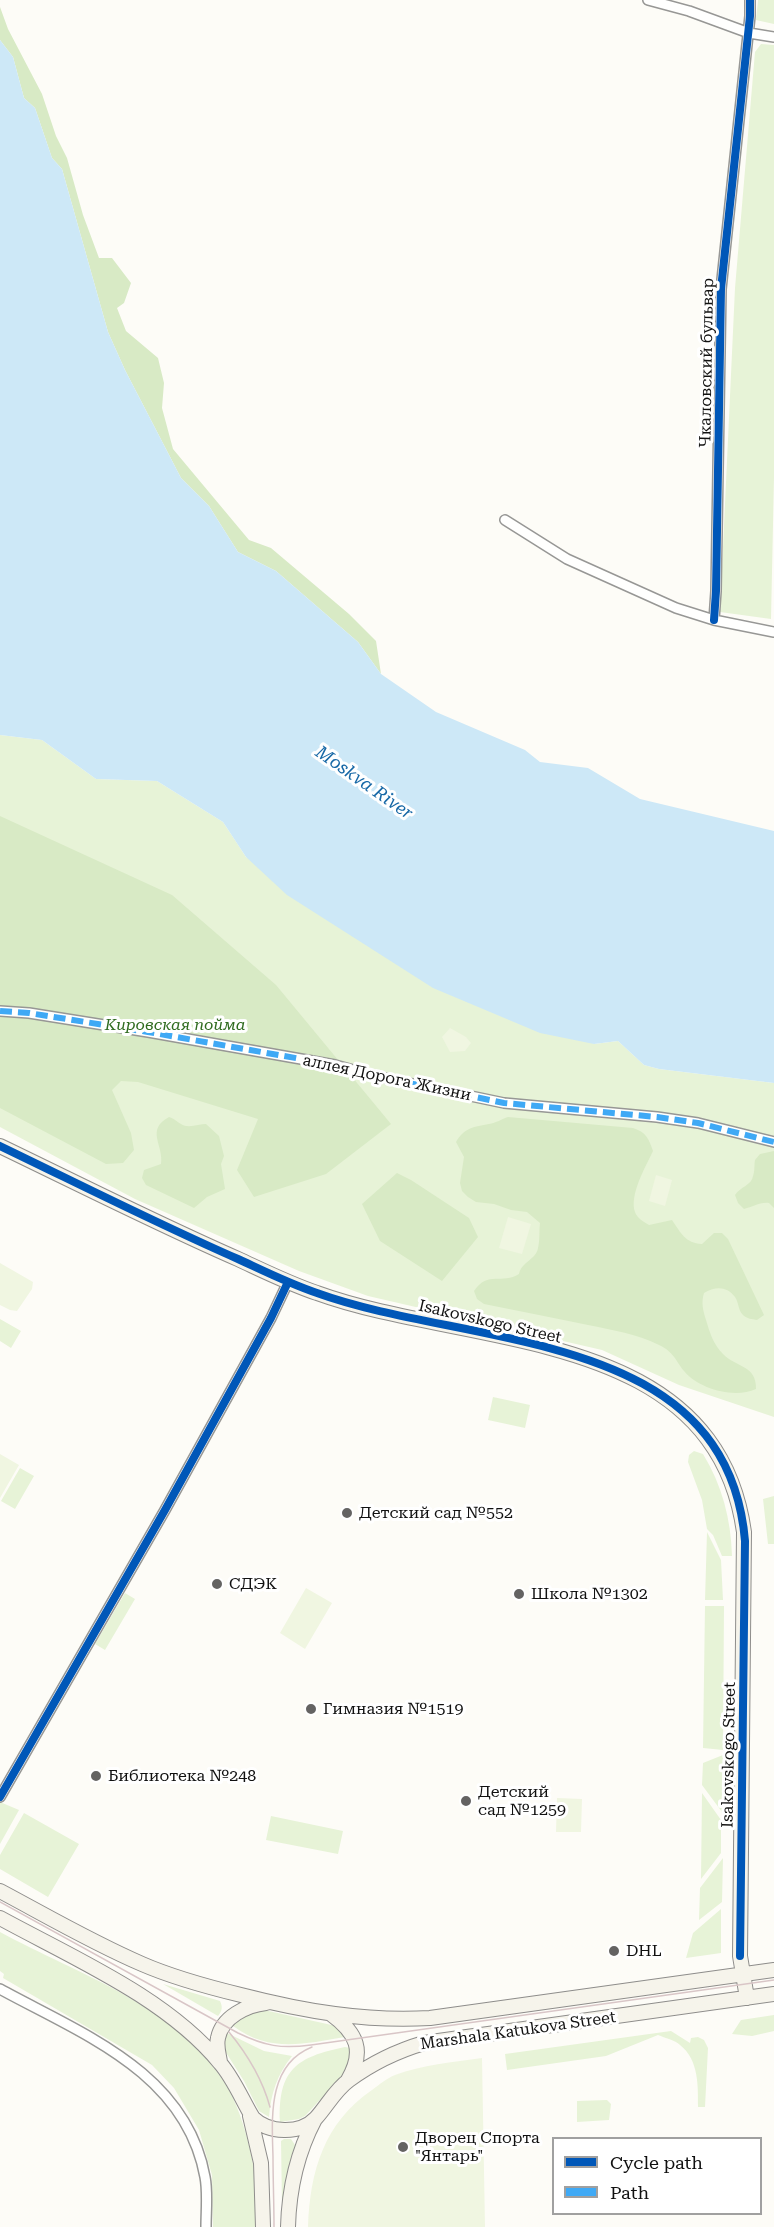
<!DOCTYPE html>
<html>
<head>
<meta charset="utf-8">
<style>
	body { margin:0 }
	#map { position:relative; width:774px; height:2227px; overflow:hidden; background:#fdfcf7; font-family:"Roboto Serif",serif }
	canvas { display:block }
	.legend { position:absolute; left:552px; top:2137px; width:210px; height:78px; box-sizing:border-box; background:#fff; border:2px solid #a0a0a0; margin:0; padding:8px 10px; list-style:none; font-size:18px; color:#111 }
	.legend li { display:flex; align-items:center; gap:12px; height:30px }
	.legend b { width:30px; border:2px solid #a0a0a0 }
</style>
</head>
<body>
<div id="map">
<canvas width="774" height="2227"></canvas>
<ul class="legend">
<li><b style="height:8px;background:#0057b8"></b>Cycle path</li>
<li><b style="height:8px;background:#3fa9f5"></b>Path</li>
</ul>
</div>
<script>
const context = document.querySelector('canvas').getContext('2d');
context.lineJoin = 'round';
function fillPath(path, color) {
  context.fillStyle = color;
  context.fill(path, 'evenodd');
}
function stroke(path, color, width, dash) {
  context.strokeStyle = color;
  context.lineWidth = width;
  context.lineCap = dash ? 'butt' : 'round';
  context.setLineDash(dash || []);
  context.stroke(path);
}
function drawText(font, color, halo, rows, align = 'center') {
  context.font = font + ' "Roboto Serif",serif';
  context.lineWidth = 6;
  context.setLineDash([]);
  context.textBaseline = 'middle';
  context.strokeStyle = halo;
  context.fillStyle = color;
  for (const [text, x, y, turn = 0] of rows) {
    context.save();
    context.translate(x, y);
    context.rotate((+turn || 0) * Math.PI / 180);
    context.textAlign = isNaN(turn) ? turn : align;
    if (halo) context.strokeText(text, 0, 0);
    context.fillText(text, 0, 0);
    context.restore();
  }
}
fillPath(new Path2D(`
	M 758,0 L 774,0 L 774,24 L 756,20 Z
	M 761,44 L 774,45 L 774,477 L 771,619 L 720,612 L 735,288 L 755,52 Z
	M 0,735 L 42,740 L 96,779 L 157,781 L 223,822 L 246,857 L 594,1044 L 618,1041 L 644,1065 L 659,1069 L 774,1083 L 774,1417 L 679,1385 L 602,1350 L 368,1296 L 299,1271 L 135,1199 L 0,1127 Z
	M 0,1319 L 21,1331 L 11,1348 L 0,1341 Z
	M 493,1397 L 530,1405 L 525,1428 L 488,1420 Z
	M 694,1451 L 703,1454 C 722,1485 731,1519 732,1556 L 722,1556 L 713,1535 L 707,1529 L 702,1500 L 688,1462 L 689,1455 Z
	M 20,1468 L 34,1476 L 15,1509 L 1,1501 Z
	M 774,1496 L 774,1544 L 768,1544 L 763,1499 Z
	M 707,1532 L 721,1560 L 723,1600 L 705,1600 Z
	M 125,1593 L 135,1599 L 105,1650 L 95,1644 Z
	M 705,1606 L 724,1606 L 723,1750 L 703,1748 Z
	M 723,1755 L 722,1812 L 702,1785 L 703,1763 Z
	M 702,1793 L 721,1820 L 721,1853 L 701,1879 Z
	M 0,1802 L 19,1810 L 0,1844 Z
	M 24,1813 L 79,1844 L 48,1897 L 0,1869 L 0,1855 Z
	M 271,1816 L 343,1831 L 338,1854 L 266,1840 Z
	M 723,1858 L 722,1902 L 699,1920 L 700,1888 Z
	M 721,1909 L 721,1953 L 686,1958 L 693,1933 Z
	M 0,1932 C 79,1975 182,2007 229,2090 C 240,2111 247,2135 252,2159 C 257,2181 256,2205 256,2227 L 213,2227 L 212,2175 L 199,2130 L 174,2088 L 152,2065 L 3,1978 L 4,1974 L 0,1971 Z
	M 163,1984 L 220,2001 C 223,2007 222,2011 218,2016 Z
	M 264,2010 L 336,2026 L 341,2029 L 345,2037 C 303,2044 270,2053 233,2026 L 244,2016 Z
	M 774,2015 L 774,2031 L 752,2036 L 732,2034 L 741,2020 Z
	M 671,2031 L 690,2043 L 691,2038 L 698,2037 L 704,2040 L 708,2048 L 705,2107 L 698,2107 C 698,2086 699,2060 680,2045 C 675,2040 665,2038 658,2035 L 606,2056 L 507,2070 L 505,2054 Z
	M 227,2033 L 264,2051 L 292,2056 C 277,2075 271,2093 269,2117 L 259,2111 L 244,2081 L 225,2051 L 224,2037 Z
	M 345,2047 L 350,2048 C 352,2058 350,2066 343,2075 L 305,2116 L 299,2119 L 280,2122 C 278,2070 296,2057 345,2047 Z
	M 607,2100 L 611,2104 L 609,2120 L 577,2122 L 577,2101 Z
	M 284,2139 L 291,2139 L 295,2145 L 282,2205 L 281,2141 Z`), '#e7f3d7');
fillPath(new Path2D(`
	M 0,7 L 8,29 L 42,94 L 56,136 L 67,158 L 83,215 L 99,258 L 112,258 L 131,283 L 124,303 L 117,308 L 126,331 L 158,358 L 164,383 L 162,408 L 173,449 L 249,540 L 271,548 L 349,614 L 376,641 L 381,674 L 358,642 L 276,571 L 238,552 L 209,506 L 181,478 L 125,370 L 108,332 L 62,169 L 52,158 L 35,108 L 24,98 L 13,57 L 0,40 Z
	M 0,816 L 172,895 L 276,985 L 391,1124 L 326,1174 L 254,1197 L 237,1170 L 258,1119 L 138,1082 L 121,1081 L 112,1090 L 131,1133 L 134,1150 L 123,1163 L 106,1164 L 0,1108 Z
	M 169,1117 C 175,1119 176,1121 181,1124 C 188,1129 199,1124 206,1124 L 219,1136 L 224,1156 L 221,1164 L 225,1189 L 207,1197 L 194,1208 L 146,1185 L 142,1178 L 144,1170 L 161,1164 C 164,1145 145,1130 169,1117 Z
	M 508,1117 L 633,1128 C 646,1132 649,1139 653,1151 C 646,1166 629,1195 635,1212 C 637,1218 644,1222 649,1225 L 672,1220 C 681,1233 685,1243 702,1244 L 714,1233 L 722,1233 L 728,1239 L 764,1315 L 757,1320 C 752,1319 747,1319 743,1315 C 738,1310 739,1303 735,1297 C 727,1286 715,1286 704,1293 C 701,1303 703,1310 706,1320 C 710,1333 713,1344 723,1354 C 735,1367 757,1365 756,1389 C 734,1399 699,1389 684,1371 C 675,1360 674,1352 659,1345 C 638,1334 612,1330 588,1325 C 554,1318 519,1311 484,1304 L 477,1299 L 474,1291 C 488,1270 502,1285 519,1274 C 522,1261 536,1260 538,1248 C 540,1240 539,1231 540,1223 L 527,1212 L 511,1210 L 494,1204 L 476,1202 L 468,1197 L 462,1191 L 460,1183 L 464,1157 L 456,1142 C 465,1127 474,1127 489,1124 C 496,1123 502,1119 508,1117 Z
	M 774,1151 L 774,1208 L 769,1203 C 759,1202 753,1207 744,1209 L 738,1203 L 735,1195 C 740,1187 752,1185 753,1176 C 755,1171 754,1165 755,1160 L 760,1154 Z
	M 397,1173 L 411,1180 L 469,1218 L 478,1237 L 442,1281 L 380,1241 L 362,1204 Z`), '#d8eac5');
fillPath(new Path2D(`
	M 450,1028 L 466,1037 L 471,1043 L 465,1051 L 450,1052 L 442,1037 Z
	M 656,1175 L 672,1180 L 665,1206 L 649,1201 Z
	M 508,1217 L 531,1224 L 522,1254 L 499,1248 Z
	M 0,1263 L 33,1282 L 32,1289 L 17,1311 L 10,1310 L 0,1305 Z
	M 0,1454 L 19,1465 L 0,1498 Z
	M 306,1588 L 332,1603 L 305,1649 L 280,1633 Z
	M 557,1798 L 582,1799 L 581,1832 L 556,1832 Z
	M 482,2058 L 485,2227 L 308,2227 C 310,2171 324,2123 372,2090 C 379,2085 387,2078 395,2075 C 422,2065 453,2062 482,2058 Z`), '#f0f6e1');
fillPath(new Path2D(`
	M 0,40 L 13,57 L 24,98 L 35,108 L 52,158 L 62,169 L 108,332 L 125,370 L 181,478 L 209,506 L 238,552 L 276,571 L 358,642 L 381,674 L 436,712 L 525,750 L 540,762 L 588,768 L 640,799 L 774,831 L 774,1083 L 659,1069 L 644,1065 L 618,1041 L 594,1044 L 540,1033 L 433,988 L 287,895 L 246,857 L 223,822 L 157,781 L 96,779 L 42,740 L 0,735 Z`), '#cde8f7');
const street = new Path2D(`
	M 648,0 L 689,11 L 749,33 L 774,37
	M 505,520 L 567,559 L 676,608 L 714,620 L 774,632
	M 714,620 L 716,591 L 721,289 L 750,16 L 750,0
	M 0,1011 L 29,1013 L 148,1032 L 335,1065 L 375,1076 L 504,1103 L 657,1117 L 698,1123 L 774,1142
	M 0,1797 L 165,1510 L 271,1318 L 288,1282
	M 0,1989 C 82,2034 186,2072 205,2177 C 208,2192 206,2211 206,2227`);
const secondary = new Path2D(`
	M 0,1146 C 79,1184 158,1224 238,1259 C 264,1271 290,1284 317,1293 C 468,1348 715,1325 744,1532 L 740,1956 L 747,1998
	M 0,1891 C 47,1916 93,1943 142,1964 C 174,1978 208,1987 241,1995 C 303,2011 366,2022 430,2018 L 774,1970
	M 0,1918 C 73,1958 167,1998 220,2063 C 234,2079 242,2100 253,2118 C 268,2133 300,2135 316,2118 C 327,2106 335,2090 349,2080 C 372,2063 397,2051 424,2043 L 774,1994
	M 331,2014 C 357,2033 365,2051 348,2080
	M 220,2062 C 219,2055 216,2046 218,2038 C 222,2017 247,2005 266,2003
	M 250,2116 L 261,2163 L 263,2227
	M 288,2227 C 289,2189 297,2153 315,2119`);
stroke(street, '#979795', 12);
stroke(secondary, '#8e8d8b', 16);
stroke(street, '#fffffe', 9);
stroke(secondary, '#f6f4eb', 14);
stroke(new Path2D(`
	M 0,1902 L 238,2033 C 265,2046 281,2049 311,2045 L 774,1980
	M 229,2032 C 248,2055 262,2078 270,2107
	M 274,2227 C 274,2204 273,2180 273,2157 C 272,2118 267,2065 312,2047`), '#d9c6c7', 1.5);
stroke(new Path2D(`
	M 0,1011 L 29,1013 L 148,1032 L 335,1065 L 375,1076 L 504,1103 L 657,1117 L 698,1123 L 774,1142`), '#3fa9f5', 6, [12, 6]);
stroke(new Path2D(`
	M 714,620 L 716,591 L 721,289 L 750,16 L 750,0
	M 0,1146 C 79,1184 158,1224 238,1259 C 264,1271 290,1284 317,1293 C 468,1348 727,1327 745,1541 L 740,1956
	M 0,1797 L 165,1510 L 271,1318 L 288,1282`), '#0057b8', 8);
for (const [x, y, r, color] of [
	[347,1513,6,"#646362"],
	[217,1584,6,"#646362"],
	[519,1594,6,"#646362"],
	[311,1709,6,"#646362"],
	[96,1776,6,"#646362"],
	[466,1801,6,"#646362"],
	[614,1951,6,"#646362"],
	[403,2147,6,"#646362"]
]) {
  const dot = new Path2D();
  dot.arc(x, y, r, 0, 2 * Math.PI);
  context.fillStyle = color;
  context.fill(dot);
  stroke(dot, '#fff', 2);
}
drawText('16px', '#111', '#fff', [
	["Чкаловский бульвар",707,363,-89],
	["аллея Дорога Жизни",387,1078,12],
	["Isakovskogo Street",490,1322,13],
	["Isakovskogo Street",729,1755,-89],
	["Marshala Katukova Street",518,2031,-8]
]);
drawText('italic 16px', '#2f6b1f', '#fff', [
	["Кировская пойма",175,1025]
]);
drawText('16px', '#111', '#fff', [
	["Детский сад №552",359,1513],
	["СДЭК",229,1584],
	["Школа №1302",531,1594],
	["Гимназия №1519",323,1709],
	["Библиотека №248",108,1776],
	["Детский",478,1792],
	["сад №1259",478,1810],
	["DHL",626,1951],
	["Дворец Спорта",415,2138],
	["\"Янтарь\"",415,2156]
], 'left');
drawText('italic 18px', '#1768a6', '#fff', [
	["Moskva River",364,783,35]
]);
</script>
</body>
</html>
